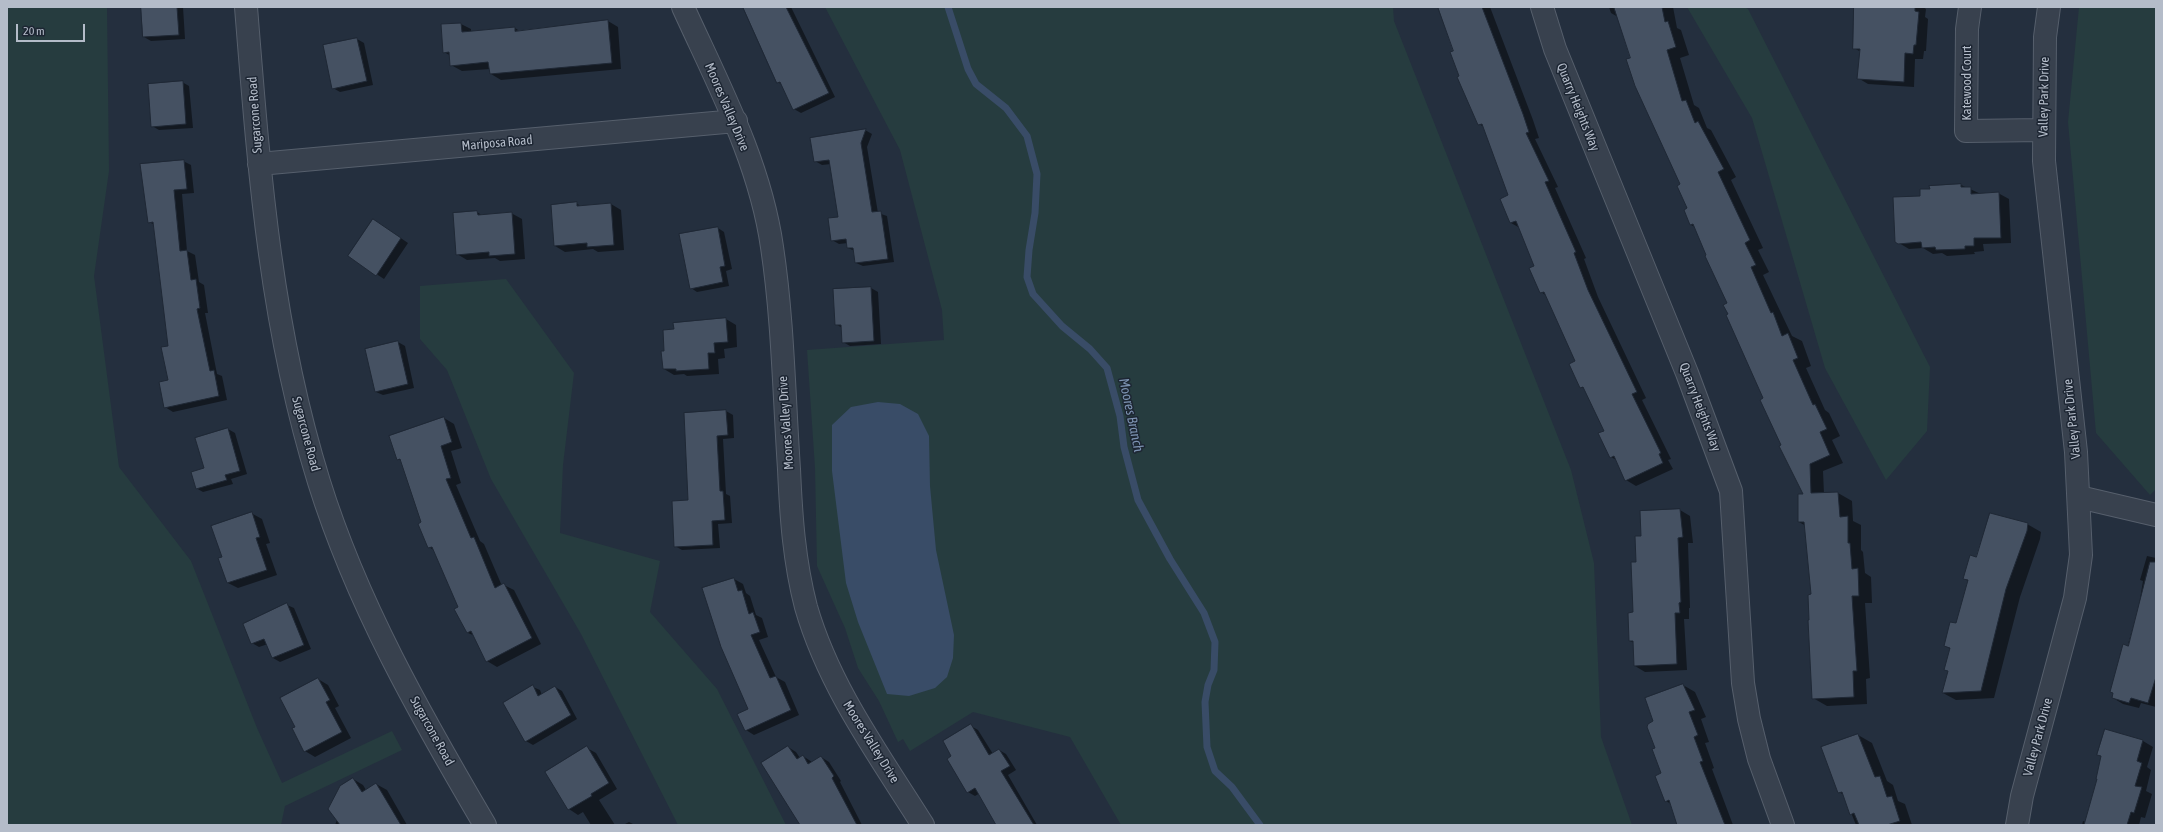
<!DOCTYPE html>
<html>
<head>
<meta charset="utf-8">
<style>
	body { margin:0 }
	#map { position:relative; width:2163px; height:832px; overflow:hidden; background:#242f3e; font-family:"Asap Condensed",sans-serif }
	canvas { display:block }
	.frame { position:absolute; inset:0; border:8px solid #b4bcc9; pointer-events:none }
	.scale { position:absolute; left:16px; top:24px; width:69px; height:18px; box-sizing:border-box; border:2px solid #b4bcc9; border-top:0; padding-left:5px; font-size:12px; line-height:14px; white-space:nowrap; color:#b4bcc9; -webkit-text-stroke:3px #1d2633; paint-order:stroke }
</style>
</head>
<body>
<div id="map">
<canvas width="2163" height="832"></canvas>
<div class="frame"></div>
<div class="scale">20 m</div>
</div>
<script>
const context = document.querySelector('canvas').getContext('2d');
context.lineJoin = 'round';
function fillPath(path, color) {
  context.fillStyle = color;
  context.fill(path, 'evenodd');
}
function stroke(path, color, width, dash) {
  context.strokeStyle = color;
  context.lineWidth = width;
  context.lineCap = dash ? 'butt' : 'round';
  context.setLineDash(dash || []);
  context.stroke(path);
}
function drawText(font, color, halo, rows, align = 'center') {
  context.font = font + ' "Asap Condensed",sans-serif';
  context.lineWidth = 3;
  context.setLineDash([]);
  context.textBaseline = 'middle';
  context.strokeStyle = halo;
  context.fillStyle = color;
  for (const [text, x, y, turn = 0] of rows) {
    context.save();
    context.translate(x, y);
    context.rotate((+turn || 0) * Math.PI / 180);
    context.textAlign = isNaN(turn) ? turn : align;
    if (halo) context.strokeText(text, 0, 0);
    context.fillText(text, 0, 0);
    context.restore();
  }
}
fillPath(new Path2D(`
	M 7,7 L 107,7 L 109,171 L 94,276 L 119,467 L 191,561 L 257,728 L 282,783 L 392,731 L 402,750 L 285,806 L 281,825 L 7,825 Z
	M 825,7 L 1393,7 L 1394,21 L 1571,470 L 1594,563 L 1601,737 L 1632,825 L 1121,825 L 1070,737 L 973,712 L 910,751 L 903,739 L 898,742 L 879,701 L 858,668 L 845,628 L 817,566 L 815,468 L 807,350 L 944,340 L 942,310 L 900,150 Z
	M 1687,7 L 1744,7 L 1748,9 L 1930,367 L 1927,431 L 1886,480 L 1825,368 L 1752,118 Z
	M 2079,7 L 2156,7 L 2156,489 L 2150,495 L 2096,433 L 2068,122 Z
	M 506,279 L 574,373 L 563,465 L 560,533 L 660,561 L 650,612 L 717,689 L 786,825 L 678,825 L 581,634 L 491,479 L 447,370 L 420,339 L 420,286 Z`), '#263c3f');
fillPath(new Path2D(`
	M 878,402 L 900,404 L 918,414 L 929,436 L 930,486 L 936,550 L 954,635 L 953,658 L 947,677 L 935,688 L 909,696 L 887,694 L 858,622 L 846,583 L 832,471 L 832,425 L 851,407 Z`), '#394c67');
fillPath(new Path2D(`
	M 142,7 L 183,7 L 185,39 L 151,41 L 144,37 Z
	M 744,7 L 791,7 L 835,97 L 801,113 L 794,109 L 783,86 L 778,82 Z
	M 1439,7 L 1490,7 L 1533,120 L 1539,138 L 1535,139 L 1558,187 L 1555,188 L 1586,258 L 1584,259 L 1598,297 L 1646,398 L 1642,400 L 1671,459 L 1668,460 L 1673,469 L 1636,486 L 1626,480 L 1618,461 L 1611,457 L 1605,431 L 1586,390 L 1581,387 L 1577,361 L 1547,296 L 1541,292 L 1535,266 L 1520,228 L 1511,223 L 1510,196 L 1484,127 L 1479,124 L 1461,77 L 1454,51 Z
	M 1609,7 L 1673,7 L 1677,28 L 1681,30 L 1689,55 L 1680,58 L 1694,105 L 1699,108 L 1707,128 L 1711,130 L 1736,177 L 1731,180 L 1763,248 L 1758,250 L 1769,272 L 1763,275 L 1792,336 L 1802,341 L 1811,366 L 1806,368 L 1825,410 L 1829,413 L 1840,436 L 1832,440 L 1843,463 L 1823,471 L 1824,494 L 1838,493 L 1852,501 L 1853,521 L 1861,525 L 1861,550 L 1863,552 L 1865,573 L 1871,577 L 1872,603 L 1865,603 L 1870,678 L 1866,679 L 1867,704 L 1827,706 L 1813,698 L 1810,621 L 1812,595 L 1806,526 L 1799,522 L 1805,495 L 1729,315 L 1729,303 L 1695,227 L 1691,225 L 1681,185 L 1631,58 L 1618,17 L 1611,13 Z
	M 1859,7 L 1923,7 L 1926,9 L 1925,17 L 1928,19 L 1926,51 L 1924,51 L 1923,59 L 1915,59 L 1914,87 L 1868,84 L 1858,78 L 1861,52 L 1854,48 Z
	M 608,21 L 618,27 L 621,69 L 501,80 L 491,74 L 490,69 L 462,71 L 451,65 L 451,56 L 444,52 L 461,24 L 471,29 L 471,32 L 515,28 L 521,32 Z
	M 357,39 L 364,43 L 373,85 L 340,92 L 333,88 Z
	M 182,82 L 189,86 L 193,128 L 159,130 L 152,126 Z
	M 865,130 L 872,134 L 867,147 L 878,213 L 887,216 L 894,262 L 863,266 L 856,263 L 855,251 L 848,248 L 848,243 L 839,244 L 832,240 L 839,218 L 831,164 L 822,165 L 815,161 Z
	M 183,161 L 191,165 L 194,193 L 182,194 L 187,251 L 195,255 L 199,282 L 204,285 L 208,313 L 205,313 L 217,374 L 222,376 L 227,400 L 173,412 L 165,407 L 169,380 L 169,346 L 155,225 L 149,222 Z
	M 1961,185 L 1981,194 L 1998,193 L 2009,199 L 2011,243 L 1983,244 L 1984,251 L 1974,252 L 1975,254 L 1947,256 L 1942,253 L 1933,254 L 1923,248 L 1909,249 L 1899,243 L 1921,197 Z
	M 576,203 L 582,207 L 611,204 L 621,210 L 624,250 L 598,252 L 593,249 L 565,252 L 555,246 Z
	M 477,212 L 483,216 L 511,213 L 522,219 L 525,259 L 500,261 L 495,258 L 467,260 L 457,254 Z
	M 380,224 L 408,243 L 384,279 L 349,256 Z
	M 718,228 L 724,232 L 732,269 L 726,271 L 729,286 L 697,292 L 691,288 Z
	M 871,288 L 878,292 L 881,344 L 850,346 L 843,342 L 842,328 L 836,324 L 834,290 Z
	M 726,319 L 736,325 L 737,347 L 724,349 L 725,358 L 718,359 L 719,374 L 687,376 L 684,374 L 674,375 L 664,369 L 665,352 L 675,330 Z
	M 398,342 L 405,346 L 414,388 L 383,395 L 376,392 L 366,349 Z
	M 726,411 L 733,415 L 734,438 L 723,439 L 726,494 L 730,496 L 732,523 L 718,524 L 720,548 L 682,550 L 675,546 L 689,501 Z
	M 444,418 L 454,424 L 462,448 L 451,451 L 461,483 L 456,485 L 480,541 L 484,544 L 502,586 L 504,585 L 514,590 L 541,644 L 497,667 L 487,661 L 475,636 L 468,633 L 456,609 L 459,607 L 435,551 L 429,547 L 403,462 L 398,459 Z
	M 228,429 L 235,433 L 247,474 L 231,479 L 233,484 L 203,492 L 196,488 L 205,469 Z
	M 1680,510 L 1690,516 L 1693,543 L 1688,543 L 1690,608 L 1689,608 L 1689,619 L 1684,619 L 1687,670 L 1645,672 L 1635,666 L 1634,643 L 1630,641 L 1642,537 L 1641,512 Z
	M 251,513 L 262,519 L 270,543 L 266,544 L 277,575 L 238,588 L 228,583 L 223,557 Z
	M 2027,524 L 2041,532 L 2040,539 L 2020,597 L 1994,698 L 1956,700 L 1943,693 L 1949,671 L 1950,649 L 1945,646 L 1957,625 L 1968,581 L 1965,579 L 1977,558 Z
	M 2147,556 L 2156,558 L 2156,707 L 2141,703 L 2139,708 L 2123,704 L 2113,698 L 2139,605 L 2143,581 L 2140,580 Z
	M 734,579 L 743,584 L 746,593 L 750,596 L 756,615 L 762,618 L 768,637 L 759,640 L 776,677 L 785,682 L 799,715 L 754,735 L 746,730 L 750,709 Z
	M 287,605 L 294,608 L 311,649 L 280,662 L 273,658 L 268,644 L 259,647 L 252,643 Z
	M 318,679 L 328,685 L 339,706 L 335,708 L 351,738 L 315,757 L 305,751 L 296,727 Z
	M 1683,685 L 1695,692 L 1706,717 L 1701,719 L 1709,742 L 1705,743 L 1714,768 L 1712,769 L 1733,825 L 1680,825 L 1671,804 L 1666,801 L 1662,774 L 1657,748 L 1654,722 Z
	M 533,687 L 540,690 L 542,695 L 555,687 L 562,691 L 577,719 L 533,745 L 526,741 Z
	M 971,726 L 978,730 L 993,754 L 999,750 L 1006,754 L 1016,770 L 1008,775 L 1037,825 L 998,825 L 980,793 L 975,796 L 968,792 L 953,756 Z
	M 2106,730 L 2143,741 L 2153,747 L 2147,767 L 2151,770 L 2146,791 L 2152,794 L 2145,818 L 2141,817 L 2139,825 L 2082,825 L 2083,821 L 2086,822 L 2099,779 Z
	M 1858,735 L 1872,743 L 1887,781 L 1893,785 L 1898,801 L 1905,804 L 1912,825 L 1856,825 L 1844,795 L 1839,792 Z
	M 788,747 L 796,752 L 800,758 L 803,756 L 812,762 L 821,757 L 829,762 L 841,781 L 840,782 L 862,825 L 801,825 Z
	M 587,748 L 596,753 L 617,789 L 599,800 L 615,825 L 591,825 L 583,812 L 578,815 L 569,809 Z
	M 353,779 L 363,785 L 366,790 L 376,784 L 387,790 L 407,825 L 335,825 Z
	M 629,822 L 635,825 L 623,825 Z`), '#0007');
stroke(new Path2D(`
	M 948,7 L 968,69 L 976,84 L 1006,108 L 1027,136 L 1037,174 L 1035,213 L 1029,250 L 1027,277 L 1033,294 L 1062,326 L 1090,349 L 1107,368 L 1120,416 L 1124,447 L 1138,500 L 1170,559 L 1204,613 L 1215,642 L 1214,670 L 1208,685 L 1205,702 L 1207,747 L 1215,771 L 1232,787 L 1260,825`), '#394c67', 7);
const building = new Path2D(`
	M 141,7 L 177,7 L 179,35 L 143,37 Z
	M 743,7 L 786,7 L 829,93 L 793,110 L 780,82 L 777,83 Z
	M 1438,7 L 1482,7 L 1523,114 L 1529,132 L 1526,133 L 1549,181 L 1545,182 L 1576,252 L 1574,253 L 1588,290 L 1637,392 L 1632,394 L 1661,453 L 1659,454 L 1663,463 L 1625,481 L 1614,456 L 1610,458 L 1598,433 L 1604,431 L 1583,387 L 1580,388 L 1569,364 L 1575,361 L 1544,292 L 1540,293 L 1529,268 L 1534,266 L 1516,221 L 1510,223 L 1500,199 L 1508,195 L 1482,124 L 1478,125 L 1457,77 L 1459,76 L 1450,52 L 1453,51 Z
	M 1614,7 L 1662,7 L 1665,22 L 1668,21 L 1676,47 L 1667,50 L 1682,101 L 1686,100 L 1695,123 L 1698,121 L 1724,169 L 1718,172 L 1750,240 L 1745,243 L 1756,265 L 1751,267 L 1771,313 L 1773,312 L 1782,336 L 1788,333 L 1798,358 L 1793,360 L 1813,405 L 1815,404 L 1827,429 L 1820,432 L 1830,455 L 1810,464 L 1811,493 L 1838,492 L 1840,517 L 1848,516 L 1848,543 L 1850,543 L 1852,569 L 1858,568 L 1859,596 L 1852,596 L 1857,671 L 1853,671 L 1854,697 L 1812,699 L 1808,620 L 1809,620 L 1808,595 L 1811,594 L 1804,522 L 1798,522 L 1798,494 L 1803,494 L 1779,446 L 1781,445 L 1760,400 L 1763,398 L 1726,315 L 1728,314 L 1723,305 L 1727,303 L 1705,256 L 1706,255 L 1693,224 L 1690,225 L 1684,210 L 1687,208 L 1677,186 L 1680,184 L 1635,86 L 1626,59 L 1630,58 Z
	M 1854,7 L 1915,7 L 1915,11 L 1919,12 L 1916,45 L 1914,45 L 1913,54 L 1905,53 L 1904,82 L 1857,79 L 1860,49 L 1853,49 Z
	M 608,20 L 612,63 L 490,74 L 488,62 L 450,66 L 449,52 L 443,53 L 441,24 L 461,23 L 462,32 L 515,27 L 515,31 Z
	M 357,38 L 367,81 L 332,89 L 323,45 Z
	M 183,81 L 186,124 L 151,127 L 148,84 Z
	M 866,129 L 861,143 L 872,212 L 881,211 L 888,259 L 855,263 L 853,248 L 847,248 L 846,239 L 831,241 L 828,218 L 838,217 L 829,160 L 814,162 L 810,138 Z
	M 184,160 L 187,189 L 174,190 L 180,251 L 187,250 L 191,280 L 196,279 L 200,308 L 197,309 L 210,371 L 214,370 L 219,396 L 164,408 L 159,382 L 168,380 L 161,347 L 168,346 L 153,222 L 148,223 L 140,164 Z
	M 1961,184 L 1961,187 L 1971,187 L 1971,194 L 1999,192 L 2001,238 L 1974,238 L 1974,246 L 1965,246 L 1965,249 L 1936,250 L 1935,247 L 1922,248 L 1921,242 L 1898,244 L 1895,242 L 1893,197 L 1920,196 L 1920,189 L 1930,189 L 1929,186 Z
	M 577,202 L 577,206 L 611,203 L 614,245 L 587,247 L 587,243 L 554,246 L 551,205 Z
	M 477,211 L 478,215 L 512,212 L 515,254 L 489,256 L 489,252 L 456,255 L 453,213 Z
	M 373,219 L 401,238 L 376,276 L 348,256 Z
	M 718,227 L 725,266 L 720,267 L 723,282 L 690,289 L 679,234 Z
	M 871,287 L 874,341 L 842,343 L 841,325 L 835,325 L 833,289 Z
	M 726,318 L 728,342 L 714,343 L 715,353 L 708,353 L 709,369 L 676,371 L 676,369 L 663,369 L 661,351 L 664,351 L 663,330 L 674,329 L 673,323 Z
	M 398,341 L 408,384 L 375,392 L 365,349 Z
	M 726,410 L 728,435 L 717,436 L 720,491 L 723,491 L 725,520 L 712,521 L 713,545 L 674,547 L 672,501 L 688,500 L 684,413 Z
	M 444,417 L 452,442 L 441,446 L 451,478 L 446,479 L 471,538 L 474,537 L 495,588 L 504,583 L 532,638 L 486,662 L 471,631 L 467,633 L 454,609 L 458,607 L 432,547 L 428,548 L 418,524 L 421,522 L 400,459 L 397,460 L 389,436 Z
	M 228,428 L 240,471 L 225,475 L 227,480 L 196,489 L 191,472 L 204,468 L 195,438 Z
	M 1680,509 L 1683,537 L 1678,538 L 1681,602 L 1679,603 L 1680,613 L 1675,613 L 1677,664 L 1634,666 L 1633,641 L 1629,641 L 1628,613 L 1633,612 L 1631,562 L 1636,562 L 1635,536 L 1641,536 L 1640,511 Z
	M 252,512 L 260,537 L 256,538 L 267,570 L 227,583 L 218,558 L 222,557 L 211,526 Z
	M 1990,513 L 2028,523 L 2027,531 L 2006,589 L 1981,691 L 1942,693 L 1948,671 L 1944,670 L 1950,648 L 1944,646 L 1950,622 L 1956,623 L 1968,580 L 1963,579 L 1970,555 L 1976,557 Z
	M 2150,562 L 2156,562 L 2156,677 L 2148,703 L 2131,698 L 2129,703 L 2112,698 L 2113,693 L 2110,692 L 2123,644 L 2128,646 Z
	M 734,578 L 738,591 L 742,590 L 749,614 L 753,612 L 760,632 L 751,635 L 770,678 L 776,676 L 791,710 L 745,731 L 737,714 L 748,709 L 721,647 L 702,588 Z
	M 287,603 L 304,645 L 272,658 L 264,639 L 251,644 L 243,624 Z
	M 318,678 L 330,700 L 326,702 L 342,732 L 304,752 L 292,728 L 295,727 L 280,698 Z
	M 1683,684 L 1695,710 L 1689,712 L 1698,735 L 1694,737 L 1703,761 L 1700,762 L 1725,825 L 1677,825 L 1669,800 L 1665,802 L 1655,776 L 1661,773 L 1652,749 L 1655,748 L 1647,727 L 1648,724 L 1653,721 L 1645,698 Z
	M 533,685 L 538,696 L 555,686 L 571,715 L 525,742 L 503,703 Z
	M 971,724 L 989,755 L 999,749 L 1010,766 L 1001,771 L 1034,825 L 996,825 L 975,788 L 967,793 L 947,759 L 951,756 L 943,741 Z
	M 2105,729 L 2143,740 L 2137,761 L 2142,763 L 2135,786 L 2142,787 L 2134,813 L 2131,812 L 2127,825 L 2084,825 L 2097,779 L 2096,779 L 2101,756 L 2097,755 Z
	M 1858,734 L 1875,777 L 1880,776 L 1887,797 L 1892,796 L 1900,821 L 1887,825 L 1859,825 L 1854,813 L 1850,815 L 1842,792 L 1838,793 L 1821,747 Z
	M 587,746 L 609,783 L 591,794 L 592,796 L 568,810 L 545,772 Z
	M 788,746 L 797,759 L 803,755 L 808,764 L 821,756 L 834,776 L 832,778 L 857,825 L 800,825 L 761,763 Z
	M 353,778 L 362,792 L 376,783 L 401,825 L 340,825 L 328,809 L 340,786 Z`);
fillPath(building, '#455162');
stroke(building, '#1f2835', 1);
const minor = new Path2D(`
	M 246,7 C 259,170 270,324 319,482 C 357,604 421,716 485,825
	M 683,7 C 718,84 760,162 772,247 C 783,320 784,395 789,469 C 791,515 794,561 806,607 C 829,687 879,755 923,825
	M 1542,7 L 1555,49 L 1687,373 L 1731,491 L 1743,683 L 1749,719 L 1759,759 L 1783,825
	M 1970,7 L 1967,29 L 1966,131 L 2043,130
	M 259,164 L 736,121
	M 2079,497 L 2156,515
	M 2017,825 L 2022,796 L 2075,598 L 2081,555 L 2076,452 L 2044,161 L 2045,37 L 2049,7`);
stroke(minor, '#565f6c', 24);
stroke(minor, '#38414e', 22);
drawText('13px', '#b4bcc9', '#1d2633', [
	["Katewood Court",1967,83,-90],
	["Valley Park Drive",2044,97,-89],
	["Moores Valley Drive",727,107,67],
	["Quarry Heights Way",1578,107,68],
	["Sugarcone Road",255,115,-94],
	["Mariposa Road",497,143,-5],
	["Quarry Heights Way",1700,407,69],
	["Valley Park Drive",2072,419,-96],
	["Moores Valley Drive",786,423,-94],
	["Sugarcone Road",306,434,75],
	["Sugarcone Road",432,731,61],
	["Valley Park Drive",2038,737,-75],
	["Moores Valley Drive",871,742,58]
]);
drawText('italic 14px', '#7c92b1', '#1d2633', [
	["Moores Branch",1131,415,78]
]);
</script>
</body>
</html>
